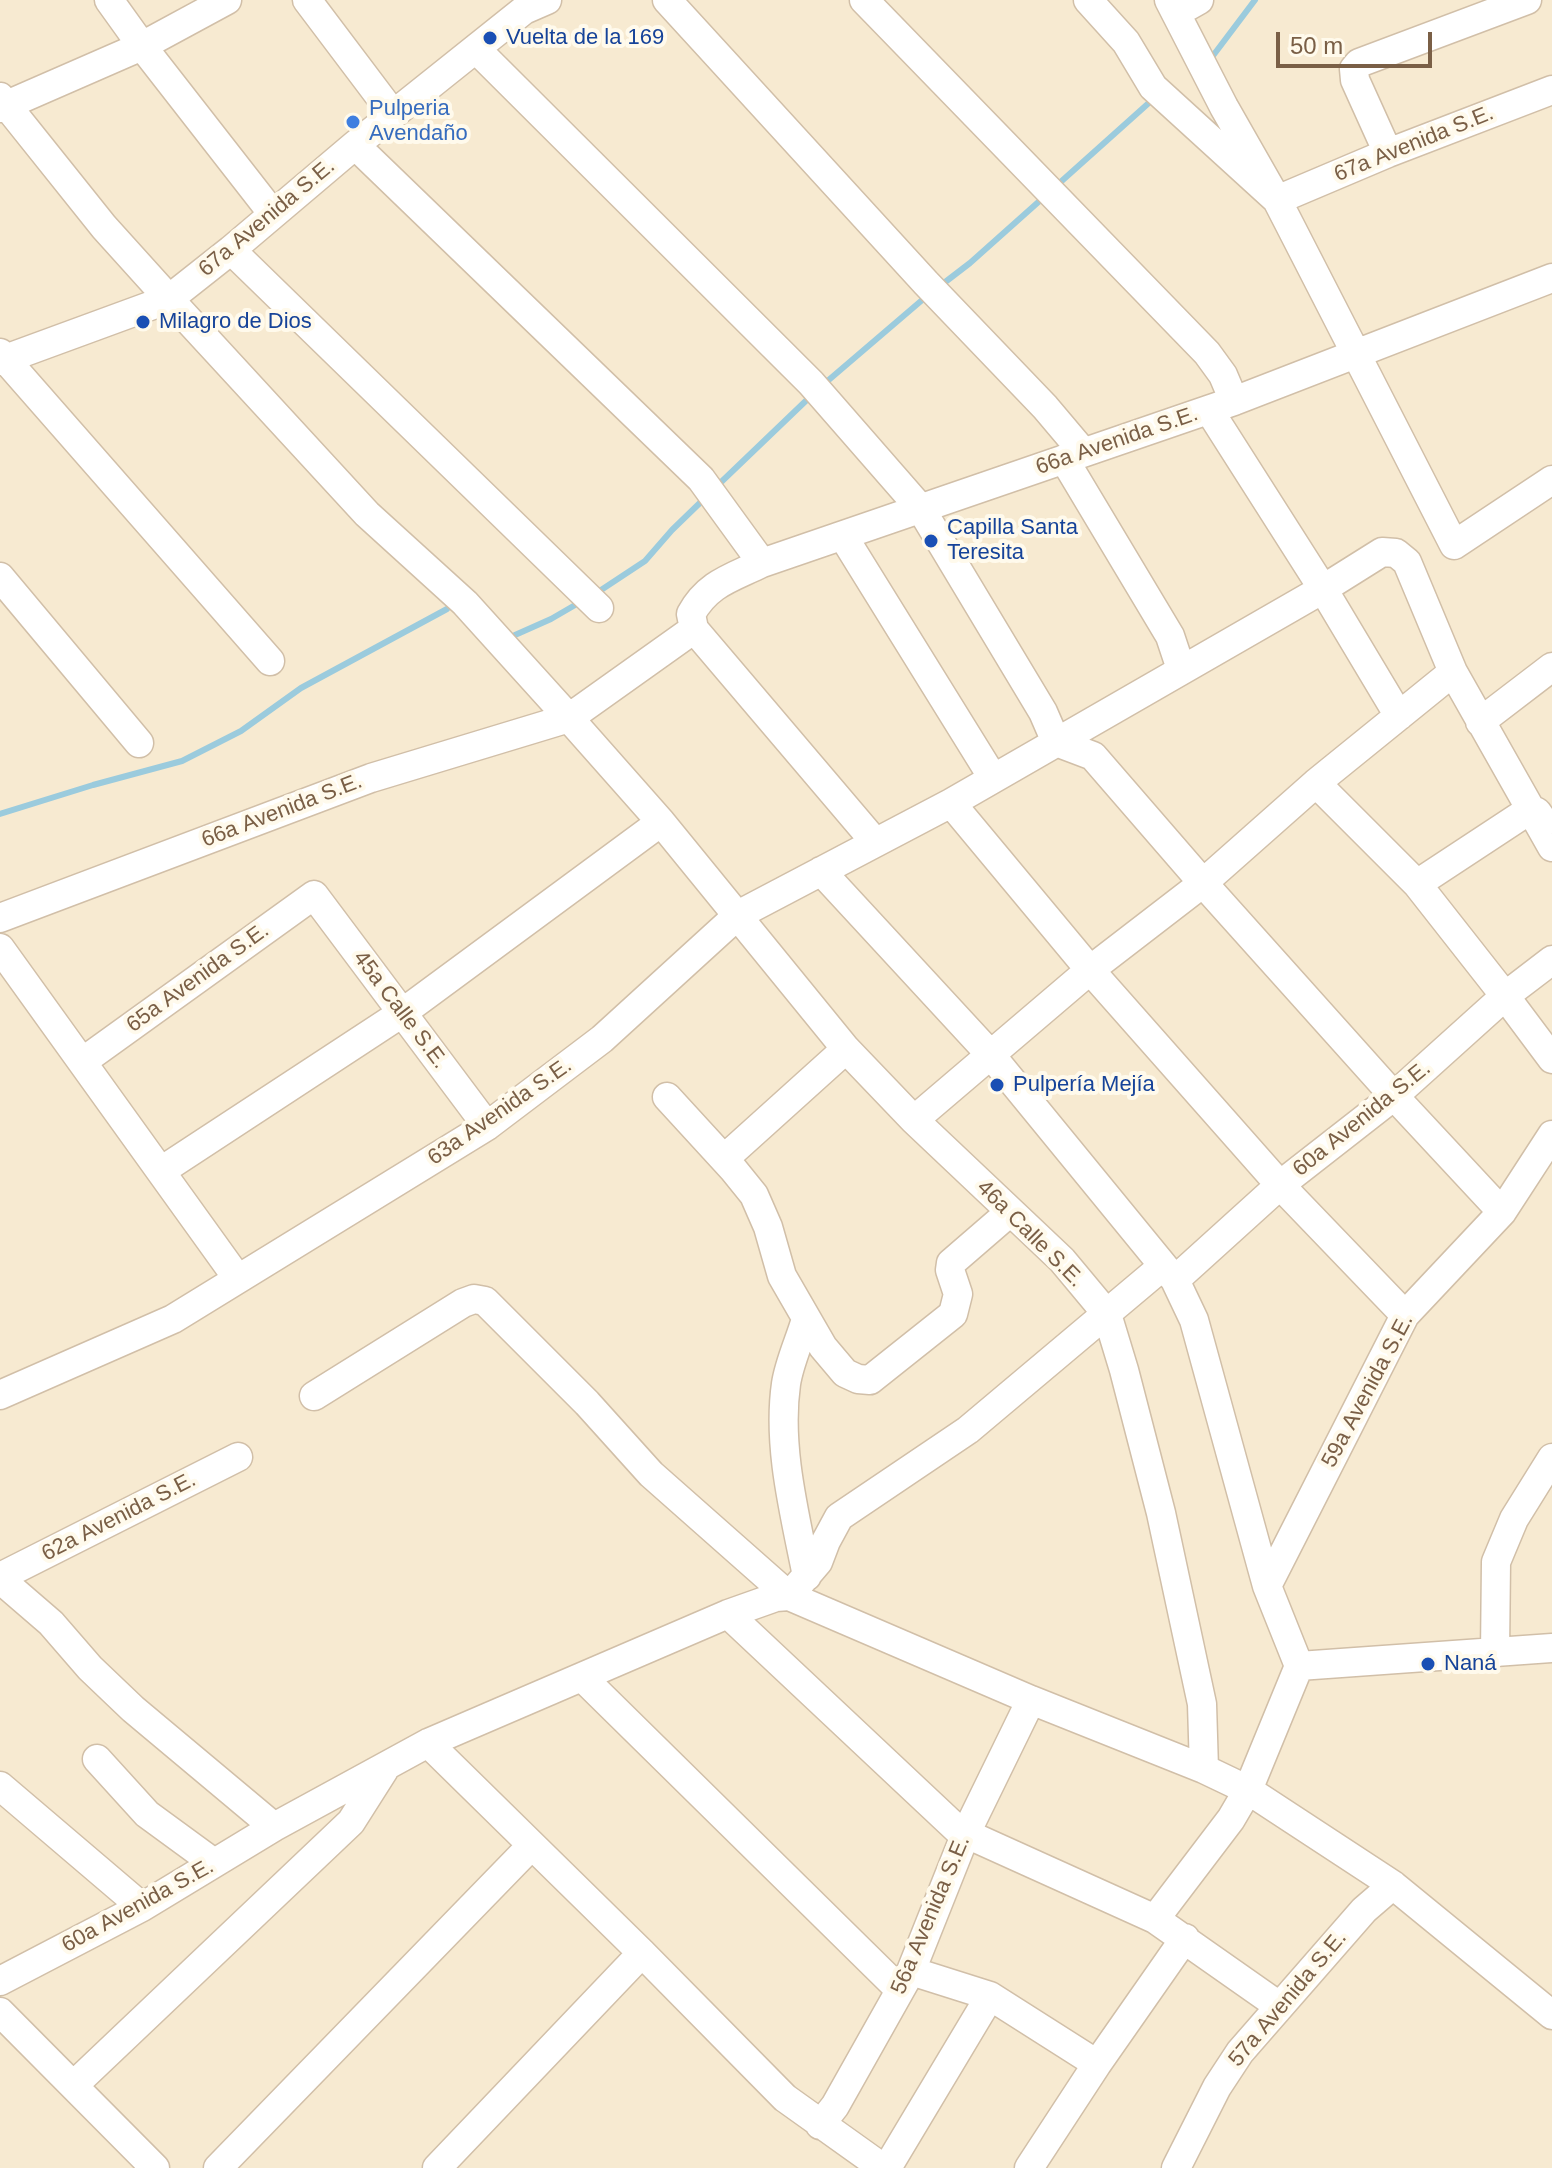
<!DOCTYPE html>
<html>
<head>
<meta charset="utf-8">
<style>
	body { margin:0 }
	#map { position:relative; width:1552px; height:2168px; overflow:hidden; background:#fef7e3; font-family:Arial,sans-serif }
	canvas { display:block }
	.scale { position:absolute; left:1276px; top:32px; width:156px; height:36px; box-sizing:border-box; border:4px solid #7a5f46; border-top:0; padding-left:10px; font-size:24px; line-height:28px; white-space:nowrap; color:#7a5f46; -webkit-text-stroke:6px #fffaec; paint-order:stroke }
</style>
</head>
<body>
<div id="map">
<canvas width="1552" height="2168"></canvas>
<div class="scale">50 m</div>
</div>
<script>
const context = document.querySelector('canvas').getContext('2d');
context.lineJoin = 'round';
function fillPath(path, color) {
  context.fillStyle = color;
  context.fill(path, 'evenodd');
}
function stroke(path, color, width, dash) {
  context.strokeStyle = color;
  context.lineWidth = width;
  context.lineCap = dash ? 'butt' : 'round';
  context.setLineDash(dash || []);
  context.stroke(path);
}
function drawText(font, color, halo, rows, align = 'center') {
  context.font = font + ' Arial,sans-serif';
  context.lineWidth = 8;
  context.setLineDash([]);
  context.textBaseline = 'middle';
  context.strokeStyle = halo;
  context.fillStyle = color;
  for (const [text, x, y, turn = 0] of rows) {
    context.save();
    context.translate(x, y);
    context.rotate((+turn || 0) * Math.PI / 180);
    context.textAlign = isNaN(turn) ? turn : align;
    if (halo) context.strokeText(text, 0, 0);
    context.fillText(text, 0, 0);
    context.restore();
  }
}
fillPath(new Path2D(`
	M 0,0 L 1552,0 L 1552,2168 L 0,2168 Z`), '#f7ead1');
stroke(new Path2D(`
	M 1212,57 L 1255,0
	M 1055,187 L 1151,101
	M 940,286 L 970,263 L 1044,197
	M 824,384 L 928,295
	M 717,486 L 813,394
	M 595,594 L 645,561 L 672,530 L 706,497
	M 515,635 L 551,619 L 582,601
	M 0,814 L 93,785 L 182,761 L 241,731 L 301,688 L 447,609`), '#9bcbdd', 6);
const minor = new Path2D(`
	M 109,0 L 142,46 L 273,214
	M 307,0 L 393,114
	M 667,0 L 926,283 L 1045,407 L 1083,452
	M 864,0 L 1207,353 L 1223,375 L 1234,401
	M 1088,0 L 1126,42 L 1153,87 L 1277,200 L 1388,153 L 1552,90
	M 1169,0 L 1224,107 L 1277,200 L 1454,545 L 1552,480
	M 1176,13 L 1199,0
	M 476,49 L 811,383 L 921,509 L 1043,712 L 1056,742 L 1093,756 L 1203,883 L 1394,1096 L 1502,1212
	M 0,97 L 104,227 L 169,299 L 367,514 L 465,603 L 569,718 L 661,822 L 846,1049 L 914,1120 L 1062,1260 L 1107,1314 L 1124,1370 L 1161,1513 L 1202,1704 L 1204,1769
	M 0,108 L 142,46 L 227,0
	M 355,145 L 701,479 L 762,563
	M 1388,153 L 1355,80 L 1354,69 L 1359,63 L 1527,0
	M 231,250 L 599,608
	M 0,353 L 270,661
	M 0,361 L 169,299 L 231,250 L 355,145 L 524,10 L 547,0
	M 1209,410 L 1323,589 L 1399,716
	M 1064,459 L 1170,636 L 1181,669
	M 843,536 L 993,778
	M 0,577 L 139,743
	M 1480,722 L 1552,667
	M 1316,783 L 1417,884 L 1505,996 L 1552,1059
	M 951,803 L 1090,970 L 1280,1185 L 1405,1315
	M 875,842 L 694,629 L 691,614 C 708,583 732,578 762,563 L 1234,401 L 1552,278
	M 821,871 L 990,1054 L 1175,1280 L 1194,1320 L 1267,1586 L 1299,1666 L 1248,1790 L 1231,1819 L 1155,1919
	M 1417,884 L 1531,809 L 1537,812 L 1544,822
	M 0,918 L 371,778 L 569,718 L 694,629
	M 0,948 L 238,1279
	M 82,1062 L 314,895 L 487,1126
	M 667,1097 L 733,1169 L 754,1195 L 768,1227 L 782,1276 L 823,1347 L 845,1373 L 858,1379 L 870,1380 L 953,1314 L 958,1294 L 950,1270 L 951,1263 L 1010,1212
	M 914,1120 L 1090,970 L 1203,883 L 1316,783 L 1453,672
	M 724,1159 L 846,1049
	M 161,1171 L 402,1013 L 661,822
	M 1175,1280 L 1280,1185 L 1394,1096 L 1505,996 L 1552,960
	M 806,1319 C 800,1340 789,1363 786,1384 C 777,1447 795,1515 807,1576
	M 0,1395 L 173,1319 L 487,1126 L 602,1039 L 738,915 L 951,803 L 1323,589 L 1382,552 L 1396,553 L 1407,562 L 1453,672 L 1552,847
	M 314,1396 L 463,1303 L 474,1299 L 485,1301 L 587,1403 L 651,1474 L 789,1596 L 1031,1700 L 1204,1769 L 1248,1790 L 1393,1885 L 1552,2015
	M 0,1577 L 238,1457
	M 0,1579 L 51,1623 L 90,1668 L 133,1709 L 274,1827
	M 1267,1586 L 1405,1315 L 1502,1212 L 1552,1135
	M 728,1614 L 958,1830 L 1155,1919 L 1279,2006
	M 1495,1653 L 1496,1562 L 1514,1519 L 1552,1458
	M 1299,1666 L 1552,1648
	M 582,1677 L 900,1990
	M 428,1743 L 642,1953 L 785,2098 L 883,2168
	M 97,1759 L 147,1814 L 214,1863
	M 0,1786 L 142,1907
	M 911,1971 L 990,1996 L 1097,2064
	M 0,1981 L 142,1907 L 274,1827 L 428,1743 L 728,1614 L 776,1597 L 789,1596 L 818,1562 L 826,1541 L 839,1517 L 968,1430 L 1163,1266
	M 0,2012 L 155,2168
	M 74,2085 L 351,1822 L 384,1770
	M 820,2125 L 835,2106 L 911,1971 L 966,1833 L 1031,1700
	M 218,2168 L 532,1845
	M 437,2168 L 642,1953
	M 887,2168 L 990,1996
	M 1029,2168 L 1097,2064 L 1185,1938
	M 1176,2168 L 1217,2087 L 1240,2052 L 1364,1910 L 1393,1885`);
stroke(minor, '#d1bfa8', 31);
stroke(minor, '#fff', 28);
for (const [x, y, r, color] of [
	[490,38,8,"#1a4fb4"],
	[353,122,8,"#3f7fe0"],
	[143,322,8,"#1a4fb4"],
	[931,541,8,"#1a4fb4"],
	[997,1085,8,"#1a4fb4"],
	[1428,1664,8,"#1a4fb4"]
]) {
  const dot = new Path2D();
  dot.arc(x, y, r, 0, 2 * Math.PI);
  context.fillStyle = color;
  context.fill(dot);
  stroke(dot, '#fffaec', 3);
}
drawText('22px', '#164399', '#fffaec', [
	["Vuelta de la 169",506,38],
	["Milagro de Dios",159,322],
	["Capilla Santa",947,528],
	["Teresita",947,553],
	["Pulpería Mejía",1013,1085],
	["Naná",1444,1664]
], 'left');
drawText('22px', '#366cbe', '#fffaec', [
	["Pulperia",369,109],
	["Avendaño",369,134]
], 'left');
drawText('22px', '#7a5f46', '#fffaec', [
	["67a Avenida S.E.",1414,144,-22],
	["67a Avenida S.E.",267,218,-40],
	["66a Avenida S.E.",1117,441,-19],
	["66a Avenida S.E.",282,811,-21],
	["65a Avenida S.E.",198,978,-36],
	["45a Calle S.E.",400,1010,53],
	["63a Avenida S.E.",500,1112,-35],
	["60a Avenida S.E.",1362,1119,-39],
	["46a Calle S.E.",1030,1234,45],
	["59a Avenida S.E.",1368,1391,-62],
	["62a Avenida S.E.",119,1517,-27],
	["60a Avenida S.E.",138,1906,-29],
	["56a Avenida S.E.",931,1915,-67],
	["57a Avenida S.E.",1288,1999,-50]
]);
</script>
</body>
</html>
